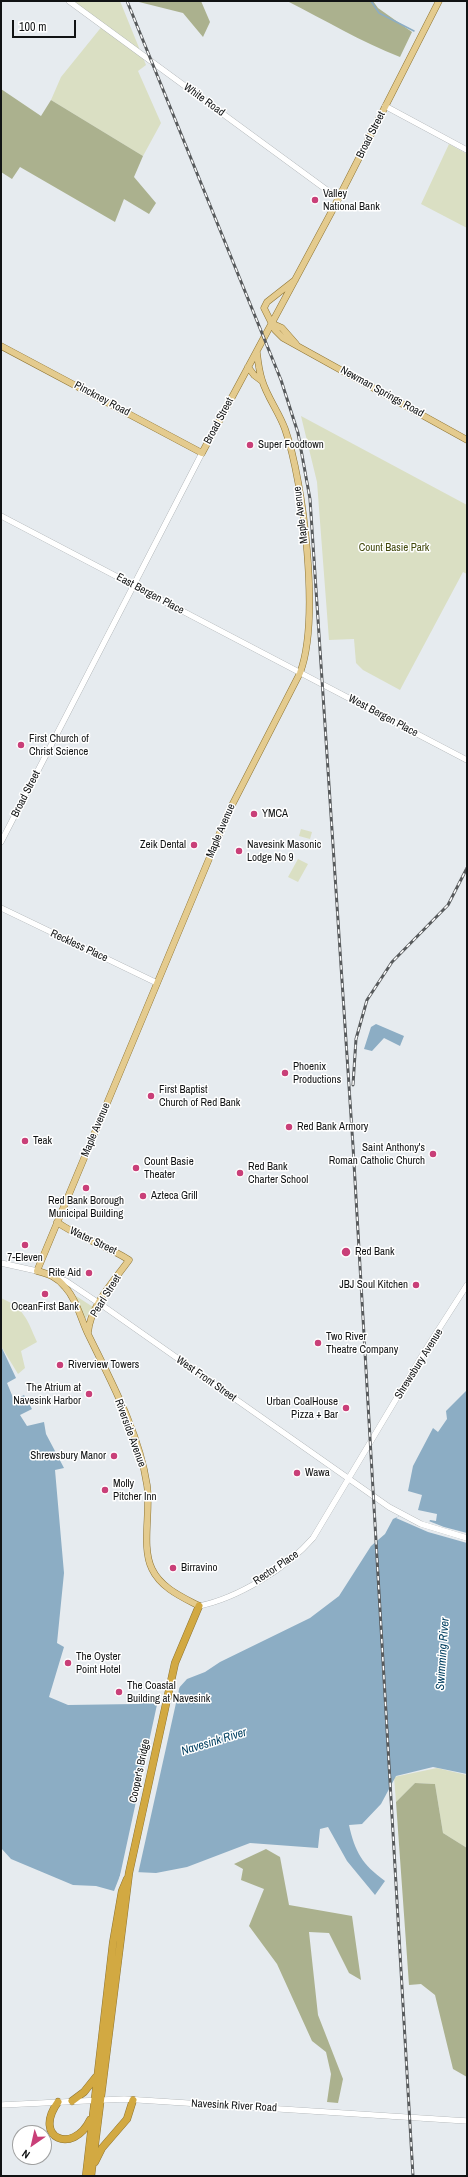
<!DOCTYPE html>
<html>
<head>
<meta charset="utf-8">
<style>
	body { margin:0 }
	#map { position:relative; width:468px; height:2177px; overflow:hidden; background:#e6ebef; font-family:"Archivo Narrow",sans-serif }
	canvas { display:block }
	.frame { position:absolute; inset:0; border:2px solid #111314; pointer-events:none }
	.north { position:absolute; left:12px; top:2125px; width:40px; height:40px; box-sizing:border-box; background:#fff; border:1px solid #a0a1a1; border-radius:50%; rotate:214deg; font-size:11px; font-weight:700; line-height:16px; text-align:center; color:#111314 }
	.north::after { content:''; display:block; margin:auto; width:14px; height:18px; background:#c93f78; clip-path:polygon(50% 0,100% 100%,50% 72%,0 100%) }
	.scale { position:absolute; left:12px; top:20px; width:64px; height:18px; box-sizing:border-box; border:2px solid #111314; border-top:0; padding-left:5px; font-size:12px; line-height:14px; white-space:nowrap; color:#111314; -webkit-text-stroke:3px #fff; paint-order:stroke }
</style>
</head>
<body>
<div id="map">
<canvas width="468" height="2177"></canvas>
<div class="frame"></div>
<div class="north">N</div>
<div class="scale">100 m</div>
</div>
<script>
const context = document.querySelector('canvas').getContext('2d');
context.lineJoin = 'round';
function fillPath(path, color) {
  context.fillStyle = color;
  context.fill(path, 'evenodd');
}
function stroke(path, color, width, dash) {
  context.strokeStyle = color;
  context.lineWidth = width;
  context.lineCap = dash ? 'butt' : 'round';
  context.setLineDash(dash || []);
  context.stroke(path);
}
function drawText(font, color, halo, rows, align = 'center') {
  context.font = font + ' "Archivo Narrow",sans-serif';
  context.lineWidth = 3;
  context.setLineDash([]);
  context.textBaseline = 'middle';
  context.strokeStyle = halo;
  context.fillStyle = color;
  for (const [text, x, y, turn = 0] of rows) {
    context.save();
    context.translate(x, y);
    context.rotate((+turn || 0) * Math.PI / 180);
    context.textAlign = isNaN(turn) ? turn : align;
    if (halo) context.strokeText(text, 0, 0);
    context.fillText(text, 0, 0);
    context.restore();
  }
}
fillPath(new Path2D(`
	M 70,1 L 120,1 L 146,65 L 138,71 L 161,123 L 143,156 L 51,100 L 61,77 L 103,25 Z
	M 449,144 L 467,154 L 467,228 L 421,204 Z
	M 301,416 L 467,505 L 467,574 L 463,572 L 400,690 L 363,670 L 356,663 L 354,639 L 329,640 L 317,482 Z
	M 301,829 L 312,832 L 310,839 L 299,836 Z
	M 298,859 L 308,864 L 298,882 L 288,877 Z
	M 76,1296 L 93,1307 L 84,1321 Z
	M 1,1298 C 24,1308 27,1319 37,1342 L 21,1351 L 25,1368 L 18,1374 L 1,1346 Z
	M 437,1768 L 467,1775 L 467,1848 L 443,1833 L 435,1784 L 415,1783 L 396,1802 L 394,1777 Z`), '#dadfc3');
fillPath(new Path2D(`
	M 135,1 L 201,1 L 210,22 L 203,37 L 183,13 Z
	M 287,1 L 373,1 L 378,8 L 412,32 L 400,57 C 361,42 325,20 287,1 Z
	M 1,89 L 41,116 L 51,100 L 143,156 L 134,177 L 156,203 L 149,214 L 124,199 L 115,222 L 20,167 L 12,179 L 1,172 Z
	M 415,1783 L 435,1784 L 443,1833 L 467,1848 L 467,2077 L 453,2069 L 435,1995 L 421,1984 L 409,1985 L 396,1802 Z
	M 266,1849 L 280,1857 L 289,1905 L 352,1916 L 361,1980 L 349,1973 L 329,1933 L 309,1932 L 318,2015 L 343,2079 L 338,2103 L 327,2102 L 331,2074 L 326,2052 L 312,2041 L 277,1964 L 249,1926 L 264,1889 L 241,1880 L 243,1869 L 234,1864 Z`), '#abb18e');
fillPath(new Path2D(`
	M 376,1024 L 404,1036 L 400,1046 L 384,1038 L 372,1051 L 364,1049 L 371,1027 Z
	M 1,1346 L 16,1378 L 7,1383 L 14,1400 L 24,1395 L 32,1409 L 20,1415 L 27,1426 L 44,1422 L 46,1434 L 64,1468 L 55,1470 L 64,1573 L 57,1643 L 64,1647 L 49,1697 L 68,1705 L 137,1704 L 168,1700 L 187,1679 L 205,1672 L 220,1662 L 310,1618 L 339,1596 L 371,1546 L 385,1534 L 393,1519 L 406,1513 L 429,1522 L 430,1520 L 436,1521 L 437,1514 L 418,1510 L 422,1495 L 408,1491 L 413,1466 L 433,1428 L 438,1432 L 447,1419 L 446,1411 L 467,1390 L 467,1774 L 433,1767 L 396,1776 L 381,1804 L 362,1824 L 349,1825 C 355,1852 362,1864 385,1881 L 375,1895 L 347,1861 L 328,1827 L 320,1829 L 318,1848 L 250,1843 L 187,1867 L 156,1873 L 135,1872 L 121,1873 L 114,1891 L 96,1886 L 73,1885 L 11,1859 L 1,1848 Z`), '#8cadc4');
fillPath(new Path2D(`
	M 406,1512 L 444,1527 L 467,1533 L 467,1543 L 428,1532 L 396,1518 Z
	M 180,1685 L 138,1874 L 122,1875 L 119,1880 L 158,1700 L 167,1699 Z`), '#e6ebef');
stroke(new Path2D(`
	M 371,1 L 379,13 L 414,31`), '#8cadc4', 1.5);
const secondary = new Path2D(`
	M 69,1 L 339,199
	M 385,106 L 467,150
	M 1,516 L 467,760
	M 1,842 L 202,453
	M 1,908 L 157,983
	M 1,1263 L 37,1271
	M 56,1277 L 66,1281 L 106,1308 L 389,1507 L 421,1524 L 467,1538
	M 199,1606 C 238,1598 287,1568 313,1538 L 426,1349 L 467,1285
	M 1,2105 L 124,2099 L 467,2121`);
const primary = new Path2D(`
	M 295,280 L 267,302 L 264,308 L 275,330 L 283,338 L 467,440
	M 273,324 L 282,328 L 296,344
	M 1,346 L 202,453 L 332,211 L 439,1
	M 248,367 L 254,375 L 262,381
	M 57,1222 C 79,1238 106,1245 129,1260 C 114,1281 90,1306 88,1333
	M 199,1606 C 182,1597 161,1588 152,1569 C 141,1547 151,1511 147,1485 C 139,1433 112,1383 89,1336 C 81,1320 77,1300 65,1287 C 57,1277 49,1274 37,1271 L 229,811 L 300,673 C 320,620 304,483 285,429 C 279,412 267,397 262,380 C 259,371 258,362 257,353`);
const highway = new Path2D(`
	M 72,2101 L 84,2092 L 96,2077
	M 58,2102 C 32,2138 73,2155 90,2120
	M 95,2162 L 102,2148 L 127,2119 L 133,2100
	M 86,2176 L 113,1943 L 122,1891 L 127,1879
	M 91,2176 L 129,1873 L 175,1663 L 199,1606`);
stroke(secondary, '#9da2a5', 6);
stroke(primary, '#8e7432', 7);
stroke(highway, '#8e7432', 8);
stroke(secondary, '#fff', 5.5);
stroke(primary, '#e4cb8e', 6);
stroke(highway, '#d2a942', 7);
const rail = new Path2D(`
	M 127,1 L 281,380 L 298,433 L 310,499 L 353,1146 L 413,2176
	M 353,1085 L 356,1039 L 367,1000 L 392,962 L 448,905 L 467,868`);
stroke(rail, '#575a5c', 3);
stroke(rail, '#fff', 1.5, [4.5]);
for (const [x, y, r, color] of [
	[315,200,4,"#c93f78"],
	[250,445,4,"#c93f78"],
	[21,745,4,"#c93f78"],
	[254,814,4,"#c93f78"],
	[194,845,4,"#c93f78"],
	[239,851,4,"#c93f78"],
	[285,1073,4,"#c93f78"],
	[151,1096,4,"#c93f78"],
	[289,1127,4,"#c93f78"],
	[25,1141,4,"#c93f78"],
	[433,1154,4,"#c93f78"],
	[136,1168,4,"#c93f78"],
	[240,1173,4,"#c93f78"],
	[86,1188,4,"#c93f78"],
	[143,1196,4,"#c93f78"],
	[25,1245,4,"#c93f78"],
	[346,1252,5,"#c93f78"],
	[89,1273,4,"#c93f78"],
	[416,1285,4,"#c93f78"],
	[45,1294,4,"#c93f78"],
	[318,1343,4,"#c93f78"],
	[60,1365,4,"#c93f78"],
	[89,1394,4,"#c93f78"],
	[346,1408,4,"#c93f78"],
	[114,1456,4,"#c93f78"],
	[297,1473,4,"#c93f78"],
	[105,1490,4,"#c93f78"],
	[173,1568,4,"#c93f78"],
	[68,1663,4,"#c93f78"],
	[119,1692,4,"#c93f78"]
]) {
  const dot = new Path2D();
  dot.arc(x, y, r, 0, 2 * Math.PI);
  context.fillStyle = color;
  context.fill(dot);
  stroke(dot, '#fff', 1.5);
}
drawText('11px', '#111314', '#fff', [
	["White Road",204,100,36],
	["Broad Street",371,135,-63],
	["Newman Springs Road",382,392,29],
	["Pinckney Road",102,399,28],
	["Broad Street",219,421,-62],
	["Maple Avenue",301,515,-97],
	["East Bergen Place",150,594,28],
	["West Bergen Place",383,716,28],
	["Broad Street",26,794,-63],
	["Maple Avenue",221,831,-67],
	["Reckless Place",79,946,25],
	["Maple Avenue",96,1130,-67],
	["Water Street",93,1241,25],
	["Pearl Street",106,1296,-58],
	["Shrewsbury Avenue",419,1364,-58],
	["West Front Street",206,1379,35],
	["Riverside Avenue",130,1433,70],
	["Rector Place",276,1568,-34],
	["Cooper's Bridge",140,1771,-78],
	["Navesink River Road",234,2106,3]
]);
drawText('11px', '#111314', '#fff', [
	["Valley",323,194],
	["National Bank",323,207],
	["Super Foodtown",258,445],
	["First Church of",29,739],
	["Christ Science",29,752],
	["YMCA",262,814],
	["Zeik Dental",186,845,"right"],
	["Navesink Masonic",247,845],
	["Lodge No 9",247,858],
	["Phoenix",293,1067],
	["Productions",293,1080],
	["First Baptist",159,1090],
	["Church of Red Bank",159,1103],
	["Red Bank Armory",297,1127],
	["Teak",33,1141],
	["Saint Anthony's",425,1148,"right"],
	["Roman Catholic Church",425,1161,"right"],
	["Count Basie",144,1162],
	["Theater",144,1175],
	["Red Bank",248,1167],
	["Charter School",248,1180],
	["Azteca Grill",151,1196],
	["Red Bank Borough",86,1201,"center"],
	["Municipal Building",86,1214,"center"],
	["Red Bank",355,1252],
	["7-Eleven",25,1258,"center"],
	["Rite Aid",81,1273,"right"],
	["JBJ Soul Kitchen",408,1285,"right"],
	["OceanFirst Bank",45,1307,"center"],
	["Two River",326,1337],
	["Theatre Company",326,1350],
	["Riverview Towers",68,1365],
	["The Atrium at",81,1388,"right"],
	["Navesink Harbor",81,1401,"right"],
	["Urban CoalHouse",338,1402,"right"],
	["Pizza + Bar",338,1415,"right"],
	["Shrewsbury Manor",106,1456,"right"],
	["Wawa",305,1473],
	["Molly",113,1484],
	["Pitcher Inn",113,1497],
	["Birravino",181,1568],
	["The Oyster",76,1657],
	["Point Hotel",76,1670],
	["The Coastal",127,1686],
	["Building at Navesink",127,1699]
], 'left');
drawText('11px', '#41480c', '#fff', [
	["Count Basie Park",394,548]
]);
drawText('italic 12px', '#044162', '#fff', [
	["Swimming River",443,1654,-86],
	["Navesink River",214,1742,-17]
]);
</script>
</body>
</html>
